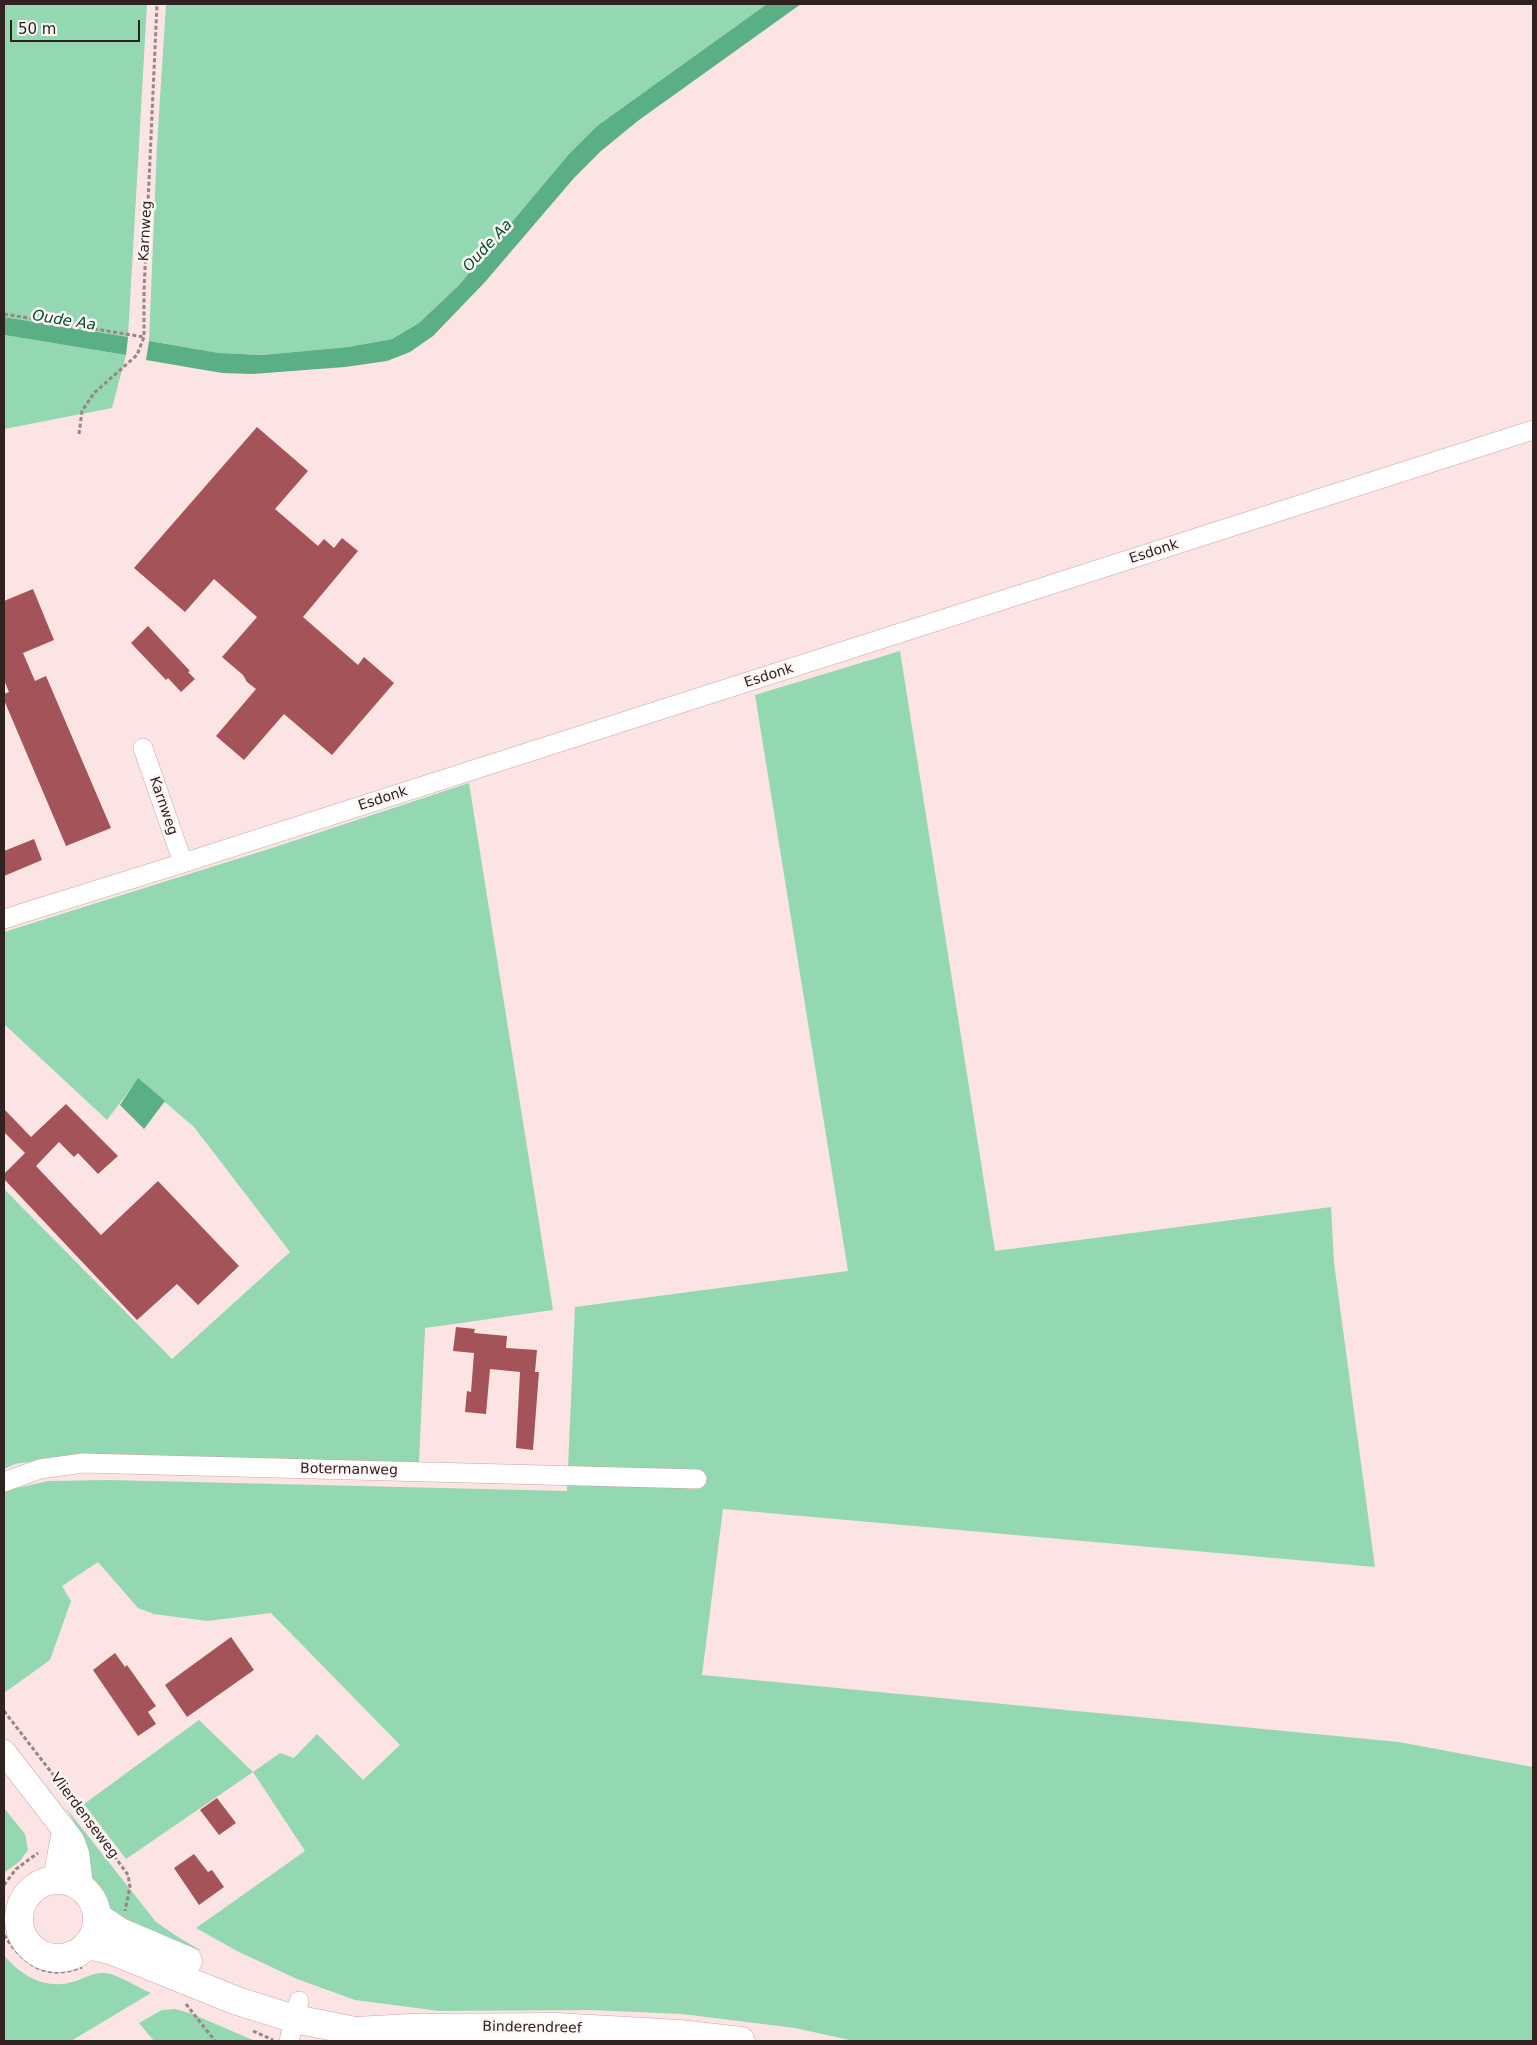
<!DOCTYPE html>
<html>
<head>
<meta charset="utf-8">
<style>
	body { margin:0 }
	#map { position:relative; width:1537px; height:2045px; overflow:hidden; background:#fce4e4; font-family:"DejaVu Sans",sans-serif }
	canvas { display:block }
	.frame { position:absolute; inset:0; border:5px solid #312222; pointer-events:none }
	.scale { position:absolute; left:10px; top:20px; width:130px; height:22px; box-sizing:border-box; border:2px solid #312222; border-top:0; padding-left:6px; font-size:15px; line-height:18px; white-space:nowrap; color:#312222; -webkit-text-stroke:4px #fef5f5; paint-order:stroke }
</style>
</head>
<body>
<div id="map">
<canvas width="1537" height="2045"></canvas>
<div class="frame"></div>
<div class="scale">50 m</div>
</div>
<script>
const context = document.querySelector('canvas').getContext('2d');
context.lineJoin = 'round';
function fillPath(path, color) {
  context.fillStyle = color;
  context.fill(path, 'evenodd');
}
function stroke(path, color, width, dash) {
  context.strokeStyle = color;
  context.lineWidth = width;
  context.lineCap = dash ? 'butt' : 'round';
  context.setLineDash(dash || []);
  context.stroke(path);
}
function drawText(font, color, halo, rows, align = 'center') {
  context.font = font + ' "DejaVu Sans",sans-serif';
  context.lineWidth = 5;
  context.setLineDash([]);
  context.textBaseline = 'middle';
  context.strokeStyle = halo;
  context.fillStyle = color;
  for (const [text, x, y, turn = 0] of rows) {
    context.save();
    context.translate(x, y);
    context.rotate((+turn || 0) * Math.PI / 180);
    context.textAlign = isNaN(turn) ? turn : align;
    if (halo) context.strokeText(text, 0, 0);
    context.fillText(text, 0, 0);
    context.restore();
  }
}
fillPath(new Path2D(`
	M 4,4 L 147,4 L 128,337 L 4,317 Z
	M 166,4 L 767,4 L 597,126 L 569,154 L 459,285 L 419,323 L 392,339 L 348,347 L 262,355 L 219,353 L 149,341 L 157,145 Z
	M 4,335 L 126,355 L 112,408 L 4,429 Z
	M 900,651 L 995,1251 L 1331,1207 L 1334,1263 L 1375,1567 L 723,1509 L 702,1675 L 1399,1742 L 1533,1767 L 1533,2041 L 854,2041 L 795,2028 L 682,2014 L 591,2010 L 439,2011 L 355,2000 L 297,1979 L 237,1951 L 196,1928 L 305,1851 L 253,1772 L 126,1859 L 84,1804 L 199,1720 L 253,1772 L 280,1753 L 294,1758 L 317,1734 L 363,1780 L 400,1745 L 271,1613 L 207,1621 L 154,1614 L 138,1608 L 98,1562 L 62,1586 L 71,1601 L 50,1660 L 4,1693 L 4,1491 L 48,1481 L 110,1480 L 567,1491 L 575,1307 L 848,1271 L 755,695 Z
	M 469,783 L 553,1310 L 425,1328 L 419,1462 L 48,1459 L 15,1464 L 4,1469 L 4,1189 L 172,1359 L 290,1252 L 194,1127 L 138,1079 L 107,1120 L 4,1024 L 4,932 L 272,848 Z
	M 4,1808 L 25,1834 L 28,1850 L 20,1861 L 4,1873 Z
	M 66,1808 L 156,1922 L 178,1937 L 202,1951 L 144,1934 L 105,1908 L 100,1894 L 89,1880 L 79,1830 Z
	M 4,1955 C 20,1975 45,1990 72,1982 C 84,1979 92,1972 105,1973 C 115,1973 141,1989 151,1993 L 71,2041 L 4,2041 Z
	M 175,2009 L 190,2013 L 255,2041 L 154,2041 L 139,2023 L 162,2010 Z`), '#94d8b2');
fillPath(new Path2D(`
	M 767,4 L 801,4 L 639,120 L 601,151 L 574,178 L 485,282 L 433,336 L 410,352 L 387,361 L 345,367 L 253,374 L 222,373 L 146,360 L 149,341 L 219,353 L 262,355 L 348,347 L 392,339 L 419,323 L 459,285 L 569,154 L 597,126 Z
	M 4,317 L 128,337 L 126,355 L 4,335 Z
	M 138,1078 L 165,1101 L 144,1129 L 120,1105 Z`), '#5ab084');
fillPath(new Path2D(`
	M 257,427 L 308,471 L 275,509 L 318,546 L 324,539 L 334,548 L 342,538 L 358,551 L 303,617 L 358,665 L 364,657 L 394,683 L 332,755 L 284,714 L 244,760 L 216,736 L 256,689 L 247,682 L 243,675 L 222,657 L 257,617 L 214,579 L 185,612 L 134,568 Z
	M 33,589 L 54,640 L 23,653 L 35,681 L 46,676 L 111,828 L 66,846 L 4,700 L 4,694 L 9,692 L 4,680 L 4,601 Z
	M 148,626 L 190,671 L 188,672 L 195,679 L 181,692 L 168,678 L 166,680 L 131,643 Z
	M 34,839 L 42,860 L 4,876 L 4,851 Z
	M 66,1104 L 118,1156 L 98,1174 L 78,1153 L 74,1157 L 59,1142 L 36,1166 L 101,1235 L 158,1181 L 239,1266 L 198,1305 L 177,1284 L 137,1320 L 4,1179 L 4,1174 L 25,1153 L 4,1132 L 4,1109 L 31,1137 Z
	M 456,1327 L 475,1329 L 474,1333 L 507,1336 L 506,1348 L 537,1350 L 535,1372 L 539,1372 L 533,1450 L 516,1448 L 520,1372 L 490,1369 L 486,1414 L 465,1412 L 467,1391 L 471,1392 L 474,1353 L 453,1351 Z
	M 231,1637 L 254,1670 L 187,1717 L 165,1685 Z
	M 115,1653 L 125,1667 L 127,1665 L 156,1706 L 148,1712 L 156,1724 L 138,1736 L 93,1670 Z
	M 217,1798 L 236,1823 L 219,1835 L 200,1810 Z
	M 194,1854 L 208,1872 L 212,1870 L 224,1887 L 199,1905 L 174,1868 Z`), '#a45358');
const minor = new Path2D(`
	M 143,748 L 183,863
	M 4,919 L 183,863 L 1533,430
	M 4,1482 L 40,1469 L 83,1463 L 697,1479
	M 289,2041 L 299,2001`);
const tertiary = new Path2D(`
	M 4,1752 L 72,1840 L 77,1853 L 81,1886
	M 55,1879 L 64,1831`);
const secondary = new Path2D(`
	M19 1919a39 39 0 1 1 78 0a39 39 0 1 1-78 0Z
	M 98,1917 L 120,1932 L 188,1961
	M 88,1945 L 113,1951 L 237,2001 L 295,2019 L 355,2031 L 412,2028 L 556,2027 L 679,2034 L 741,2041`);
stroke(minor, '#cba5a5', 20);
stroke(tertiary, '#cba5a5', 25);
stroke(secondary, '#cba5a5', 29);
stroke(new Path2D(`
	M 4,314 L 144,337
	M 79,434 L 82,411 L 94,393 L 137,355 L 144,337 L 144,291 L 157,4
	M 4,1711 L 92,1825 L 128,1875 L 130,1887 L 125,1911
	M 4,1885 L 16,1869 L 38,1853
	M 4,1935 C 24,1965 46,1981 82,1967
	M 186,2004 L 215,2041
	M 253,2031 L 273,2040`), '#988585', 3, [4, 2.5]);
stroke(minor, '#fff', 19);
stroke(tertiary, '#fff', 24);
stroke(secondary, '#fff', 28);
drawText('14px', '#312222', '#fef5f5', [
	["Karnweg",146,231,-87],
	["Esdonk",1154,552,-18],
	["Esdonk",769,676,-18],
	["Esdonk",383,799,-18],
	["Karnweg",163,806,71],
	["Botermanweg",349,1470,1],
	["Vlierdenseweg",84,1816,53],
	["Binderendreef",532,2028,1]
]);
drawText('italic 15px', '#024c2f', '#fef5f5', [
	["Oude Aa",488,246,-47],
	["Oude Aa",64,321,9]
]);
</script>
</body>
</html>
